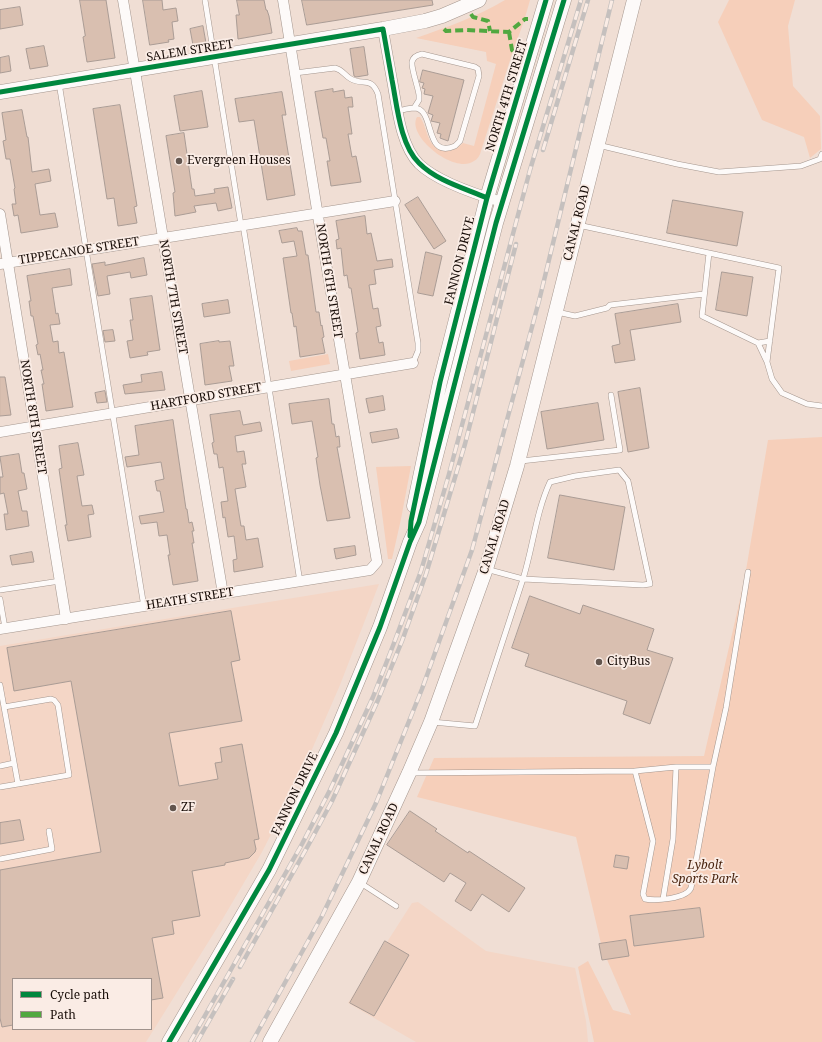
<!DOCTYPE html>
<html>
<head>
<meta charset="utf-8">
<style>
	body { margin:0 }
	#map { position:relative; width:822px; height:1042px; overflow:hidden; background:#f0ded4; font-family:"Noto Serif",serif }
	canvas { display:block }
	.legend { position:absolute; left:12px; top:978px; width:140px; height:52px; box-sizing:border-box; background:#faece5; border:1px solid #9f928c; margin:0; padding:5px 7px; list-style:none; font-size:12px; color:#160b06 }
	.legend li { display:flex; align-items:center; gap:8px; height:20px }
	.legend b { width:20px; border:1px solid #9f928c }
</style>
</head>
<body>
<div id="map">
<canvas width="822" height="1042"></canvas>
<ul class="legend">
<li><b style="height:5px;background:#00873e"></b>Cycle path</li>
<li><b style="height:5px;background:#51a840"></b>Path</li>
</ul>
</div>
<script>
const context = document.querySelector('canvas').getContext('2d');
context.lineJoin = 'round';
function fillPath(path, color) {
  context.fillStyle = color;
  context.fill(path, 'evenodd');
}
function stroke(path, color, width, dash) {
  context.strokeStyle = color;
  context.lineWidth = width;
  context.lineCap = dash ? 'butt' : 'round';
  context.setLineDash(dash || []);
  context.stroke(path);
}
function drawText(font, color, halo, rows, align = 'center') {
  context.font = font + ' "Noto Serif",serif';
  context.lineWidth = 3.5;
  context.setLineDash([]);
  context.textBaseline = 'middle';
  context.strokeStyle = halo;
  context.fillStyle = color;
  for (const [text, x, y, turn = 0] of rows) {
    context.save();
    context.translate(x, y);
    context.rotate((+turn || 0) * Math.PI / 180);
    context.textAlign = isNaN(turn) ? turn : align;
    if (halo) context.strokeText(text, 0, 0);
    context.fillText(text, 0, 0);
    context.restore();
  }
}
fillPath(new Path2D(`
	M 379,584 L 340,685 L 300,777 L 262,852 L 222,920 L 146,1042 L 0,1042 L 0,646 ZM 13,979 L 151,979 L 151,1029 L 13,1029 Z
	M 418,902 L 486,951 L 575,968 L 586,1021 L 588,1042 L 416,1042 L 348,1003 L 412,903 Z`), '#f4d6c6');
fillPath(new Path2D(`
	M 505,0 L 530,0 L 524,21 L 512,54 L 481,151 C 480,155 478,159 474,161 C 455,175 406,136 417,117 L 420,117 C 428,128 426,147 443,150 C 452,152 456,149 463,143 L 474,146 L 496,64 L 487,61 L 486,52 L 416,38 C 447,27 477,17 505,0 Z
	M 729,0 L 795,0 L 788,26 L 793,86 L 820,116 L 821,149 L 810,158 L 804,137 L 762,120 L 718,22 Z
	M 328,354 L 330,364 L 291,371 L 289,361 Z
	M 822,437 L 822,1042 L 594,1042 L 578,967 L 588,961 L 613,1010 L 631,1015 L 602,948 L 576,837 L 417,797 L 434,758 L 704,756 L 744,582 L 768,440 Z
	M 411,466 L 401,519 L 392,559 L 388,559 L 376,467 Z`), '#f6cfba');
const building = new Path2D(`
	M 80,0 L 106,0 L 115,58 L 87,62 L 83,37 L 85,36 Z
	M 143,0 L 162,0 L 163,10 L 176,8 L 178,21 L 172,22 L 174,39 L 168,40 L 169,42 L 150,45 Z
	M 237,0 L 264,0 L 266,10 L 267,10 L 269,16 L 272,33 L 238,39 L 236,15 L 239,15 Z
	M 302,0 L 432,0 L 433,5 L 307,25 Z
	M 20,7 L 23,25 L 0,29 L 0,10 Z
	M 203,26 L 206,43 L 193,45 L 190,29 Z
	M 44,46 L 48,66 L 30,69 L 26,49 Z
	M 364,47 L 368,75 L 356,77 L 354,76 L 350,49 Z
	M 9,56 L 11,71 L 0,73 L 0,58 Z
	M 423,70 L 464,80 L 448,141 L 440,138 L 441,134 L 437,133 L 440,123 L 431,121 L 433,115 L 428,113 L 433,96 L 424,94 L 425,89 L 422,88 L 424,83 L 420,82 Z
	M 333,89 L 333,92 L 344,90 L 345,98 L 352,97 L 353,107 L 348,107 L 352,134 L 348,134 L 352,157 L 356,156 L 361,182 L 331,186 L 327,161 L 330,161 L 326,138 L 323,138 L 315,92 Z
	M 202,91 L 208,127 L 180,131 L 174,96 Z
	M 282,92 L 286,115 L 282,115 L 295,195 L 267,200 L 254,120 L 239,122 L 235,99 Z
	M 120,105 L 137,206 L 134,207 L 137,223 L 118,226 L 114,198 L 107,199 L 93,109 Z
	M 22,110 L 27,137 L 28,137 L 32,172 L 49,169 L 51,181 L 35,184 L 40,215 L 55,213 L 58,227 L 21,233 L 18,215 L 14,216 L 12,204 L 16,204 L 14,189 L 15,188 L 10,159 L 6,159 L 3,141 L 6,140 L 2,113 Z
	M 184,133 L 192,189 L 194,189 L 195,196 L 215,193 L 214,189 L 228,187 L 232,208 L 218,211 L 216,203 L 194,206 L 196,212 L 175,216 L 173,193 L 175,192 L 166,136 Z
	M 418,197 L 446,241 L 434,249 L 405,205 Z
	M 673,200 L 743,212 L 737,246 L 667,233 Z
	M 365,216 L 367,234 L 371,233 L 377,261 L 392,259 L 393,267 L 374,270 L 376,284 L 369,285 L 373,309 L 378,308 L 381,326 L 376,327 L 379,343 L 383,342 L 385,355 L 360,359 L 356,333 L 358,332 L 351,288 L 349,288 L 347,275 L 344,276 L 341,248 L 337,249 L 336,240 L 339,239 L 336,221 Z
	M 297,228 L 298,231 L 302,231 L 306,255 L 308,255 L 316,312 L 319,312 L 321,326 L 322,325 L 324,337 L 322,338 L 325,353 L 300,357 L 296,326 L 294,327 L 292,313 L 291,313 L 283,258 L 297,256 L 294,241 L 282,243 L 279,231 Z
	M 426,252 L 442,256 L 433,296 L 418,293 Z
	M 144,258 L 147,275 L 131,278 L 130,272 L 107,276 L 110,294 L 98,296 L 92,264 L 105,262 L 105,265 Z
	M 70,269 L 72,285 L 52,288 L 56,314 L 58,313 L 60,324 L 50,325 L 53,342 L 58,341 L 59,353 L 64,352 L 73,407 L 46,411 L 42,384 L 44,384 L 41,370 L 43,370 L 40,354 L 38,355 L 36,345 L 38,344 L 33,316 L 31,316 L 29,301 L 31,301 L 27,276 Z
	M 722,272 L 753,277 L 747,316 L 716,310 Z
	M 152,296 L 160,350 L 147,352 L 148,355 L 130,358 L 127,341 L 133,340 L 130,320 L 133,320 L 130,299 Z
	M 228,300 L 230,313 L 204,317 L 202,304 Z
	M 678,304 L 681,322 L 630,330 L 635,360 L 615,363 L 612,346 L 620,344 L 615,314 Z
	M 113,330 L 115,341 L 105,342 L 103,331 Z
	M 219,341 L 219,342 L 230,341 L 234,366 L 229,366 L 232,381 L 205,385 L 200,344 Z
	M 162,372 L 165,390 L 125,394 L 123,385 L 142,382 L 141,375 Z
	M 0,377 L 5,377 L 11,415 L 0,416 Z
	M 640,388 L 649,448 L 628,452 L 618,392 Z
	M 105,391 L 107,402 L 97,403 L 95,393 Z
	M 383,396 L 385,410 L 369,413 L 366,399 Z
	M 329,399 L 332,424 L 334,424 L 336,437 L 339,436 L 340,447 L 337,447 L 350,518 L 327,521 L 320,485 L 316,458 L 318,457 L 312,421 L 292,424 L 289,404 Z
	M 598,403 L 604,440 L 547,449 L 541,412 Z
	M 240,411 L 243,425 L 260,422 L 262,431 L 235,436 L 237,452 L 244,451 L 246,464 L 242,464 L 246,487 L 235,489 L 241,526 L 244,526 L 246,540 L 258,538 L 263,567 L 234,572 L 233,560 L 237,559 L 234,536 L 228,537 L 225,517 L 223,518 L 221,502 L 228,501 L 223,467 L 219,468 L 217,454 L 214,454 L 212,443 L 214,442 L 210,415 Z
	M 173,420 L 186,509 L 187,509 L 189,523 L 192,522 L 194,531 L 192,531 L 194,543 L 192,543 L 198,581 L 173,585 L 168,555 L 170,555 L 167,535 L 159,536 L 157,522 L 141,524 L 139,516 L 164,512 L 160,491 L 157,491 L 155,481 L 164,479 L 161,462 L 127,467 L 125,457 L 139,455 L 135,426 Z
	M 397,429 L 399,438 L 372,443 L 370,433 Z
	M 78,443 L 84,475 L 77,476 L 82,506 L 92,505 L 94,514 L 88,515 L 91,537 L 68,541 L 65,525 L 67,525 L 59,469 L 62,468 L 59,446 Z
	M 19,454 L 22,473 L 24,473 L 27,489 L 18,491 L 22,511 L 27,511 L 29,526 L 6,530 L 4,514 L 8,514 L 4,493 L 0,494 L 0,477 L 3,477 L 0,457 Z
	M 560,495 L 625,507 L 614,570 L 548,558 Z
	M 355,546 L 356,555 L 336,559 L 334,549 Z
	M 32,552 L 34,562 L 12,565 L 10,556 Z
	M 530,596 L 580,614 L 583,605 L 654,629 L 647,650 L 673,658 L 650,724 L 623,714 L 627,701 L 525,666 L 529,654 L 512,648 Z
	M 231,611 L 240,660 L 231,662 L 242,721 L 169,733 L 179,786 L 218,779 L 215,763 L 222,762 L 220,748 L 242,744 L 259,839 L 254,840 L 256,849 L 255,852 L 249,858 L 225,863 L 225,865 L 192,871 L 200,916 L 172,921 L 174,934 L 152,938 L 163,998 L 151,1000 L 151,979 L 13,979 L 13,1025 L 2,1027 L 0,1018 L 0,870 L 101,852 L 71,681 L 14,691 L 7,648 Z
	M 410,811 L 437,829 L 435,831 L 468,853 L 469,851 L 525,888 L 509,912 L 482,894 L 471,911 L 455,901 L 466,883 L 450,873 L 444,882 L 387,845 Z
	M 20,820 L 24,840 L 0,844 L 0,823 Z
	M 616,855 L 629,857 L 627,869 L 614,867 Z
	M 700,908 L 704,937 L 634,946 L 630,916 Z
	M 626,940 L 629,956 L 602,960 L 599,944 Z
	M 385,941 L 409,955 L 374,1016 L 350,1003 Z`);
fillPath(building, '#d9bfb0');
stroke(building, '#aa9c95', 1);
const lane = new Path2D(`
	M 205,0 L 241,225
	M 295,73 L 335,68 C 343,70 344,75 351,79 C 363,86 371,76 378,94 L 418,343 L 418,351 L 413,363
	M 59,83 L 144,607
	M 398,111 C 403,110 409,108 414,108 C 436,108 423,160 455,146 L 460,141 L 479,76 L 478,69 L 475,67 L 422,54 C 417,55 413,57 412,62 C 411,68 418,87 419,95 L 419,100 L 414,108
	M 598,145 L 677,164 L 719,172 L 801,166 L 820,159 L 822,154
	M 243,225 L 300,582
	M 578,225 L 779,268 L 767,362
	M 709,253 L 702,316 L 758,343 L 767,362 L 772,379 L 782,393 L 807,404 L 822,406
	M 557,312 L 575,316 L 607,308 L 610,305 L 704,294
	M 758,343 L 770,341
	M 521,461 L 620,450 L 611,395
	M 619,470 L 628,481 L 650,584 L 643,585 L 523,579 C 533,547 536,512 550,482 L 575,476 Z
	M 0,590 L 60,581
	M 0,599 L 5,628
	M 0,685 L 18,784 L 0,787
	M 4,707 L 51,699 L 54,700 L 58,705 L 69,775 L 18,784
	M 432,722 L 475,726 L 523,579 L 486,569
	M 0,766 L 14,763
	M 635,771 L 653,841 L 643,894 L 645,899 C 656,901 686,899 691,888 L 713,767 L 726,708 L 748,572
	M 410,773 L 635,771 L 676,767 L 713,767
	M 0,859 L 52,849 L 49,831
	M 359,882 L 396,906
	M 663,899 L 673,839 L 676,767`);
const street = new Path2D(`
	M 123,0 L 223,594
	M 383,29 C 386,47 389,63 392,80 C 397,106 400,145 419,164 C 437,181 478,195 502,202
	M 0,214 L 66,619
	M 0,264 L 395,201
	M 0,432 L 413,363
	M 0,629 L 370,570 L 377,562 L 319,222 L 283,0`);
const secondary = new Path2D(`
	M 0,92 L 383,29 L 425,21 L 442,16 L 479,0
	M 414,506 L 440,382 L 487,198 L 546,0
	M 169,1042 L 269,870 L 336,733 L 380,627 L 410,542 L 419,522 L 496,223 L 564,0
	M 270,1042 L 359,882 L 409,773 L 431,722 L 486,569 L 517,466 L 634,0`);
stroke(lane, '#a4968e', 6);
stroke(street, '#a4968e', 11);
stroke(secondary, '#a4968e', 15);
stroke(lane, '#fdfaf9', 5);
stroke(street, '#fdfaf9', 10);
stroke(secondary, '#fdfaf9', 14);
const rail = new Path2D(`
	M 543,150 L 588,0
	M 240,967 L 309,844 L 332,801 L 378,700 L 402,641 L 426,574 L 465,444 L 516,244
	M 190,1042 L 302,844 L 330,790 L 373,697 L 394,643 L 421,571 L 449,474 L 530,170 L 581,0
	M 197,1042 L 233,979
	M 252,1042 L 322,916 L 376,803 L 422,689 L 472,550 L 539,301 L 612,0`);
stroke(rail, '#c5c0be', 4.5);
stroke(rail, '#faece5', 3, [9]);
stroke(new Path2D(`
	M 471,14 L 473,17 L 488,21 L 490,31
	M 444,29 L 446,31 L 467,30 L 509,32 L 525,19 L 528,19
	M 509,32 L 512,50 L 515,54`), '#51a840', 4, [8, 4]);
stroke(new Path2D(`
	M 0,92 L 383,29 C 386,46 389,63 392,80 C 397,105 400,145 419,163 C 437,181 464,188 487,198
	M 410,536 L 411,521 L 440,382 L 487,198 L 546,0
	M 169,1042 L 269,870 L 336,733 L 380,627 L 410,542 L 419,522 L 496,223 L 564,0`), '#00873e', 5);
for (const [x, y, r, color] of [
	[179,161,4,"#62554e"],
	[599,662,4,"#62554e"],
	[173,808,4,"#62554e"]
]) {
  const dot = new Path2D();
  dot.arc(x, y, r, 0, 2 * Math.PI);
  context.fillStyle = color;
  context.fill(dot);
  stroke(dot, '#faece5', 1.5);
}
drawText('12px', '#160b06', '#faece5', [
	["SALEM STREET",190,51,-9],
	["NORTH 4TH STREET",507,96,-73],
	["CANAL ROAD",577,223,-76],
	["TIPPECANOE STREET",79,251,-9],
	["FANNON DRIVE",460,261,-76],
	["NORTH 6TH STREET",329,281,81],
	["NORTH 7TH STREET",173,297,80],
	["HARTFORD STREET",206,397,-10],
	["NORTH 8TH STREET",33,417,81],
	["CANAL ROAD",495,537,-73],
	["HEATH STREET",190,599,-9],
	["FANNON DRIVE",295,794,-64],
	["CANAL ROAD",379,839,-65]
]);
drawText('12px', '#160b06', '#faece5', [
	["Evergreen Houses",187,161],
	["CityBus",607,662],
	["ZF",181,808]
], 'left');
drawText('italic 12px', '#4b2611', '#faece5', [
	["Lybolt",705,866],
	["Sports Park",705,880]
]);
</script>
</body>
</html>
